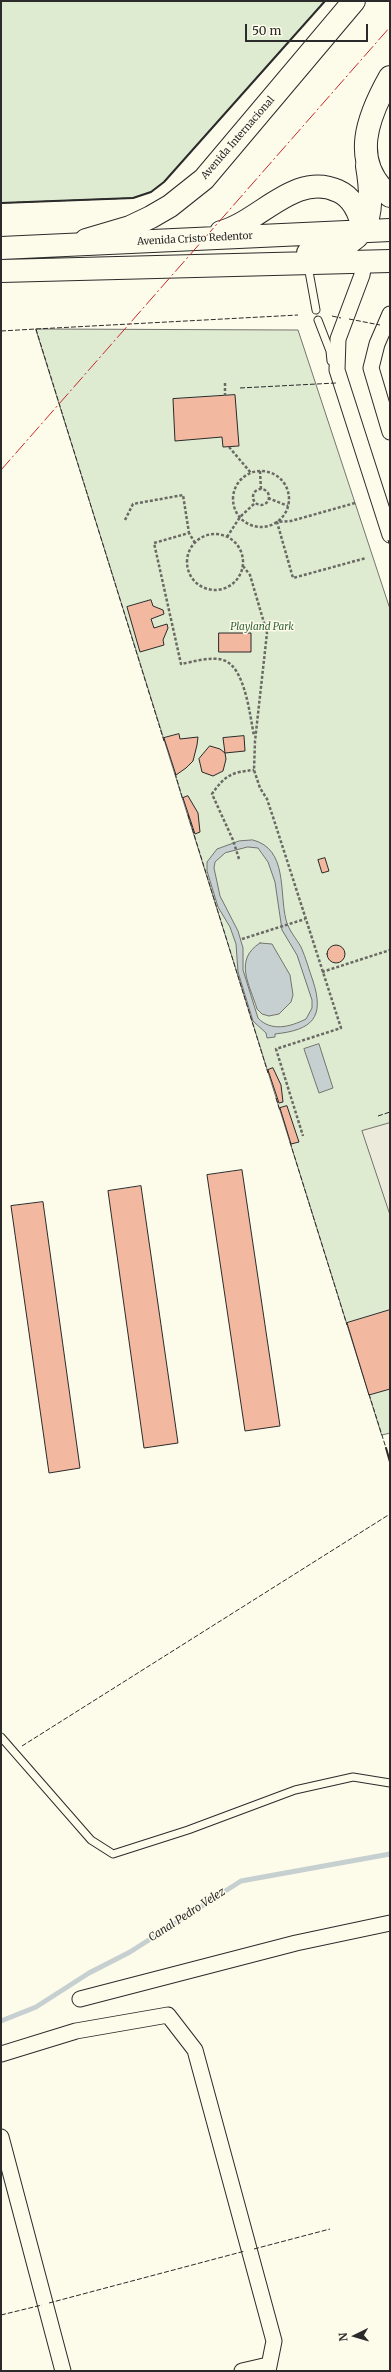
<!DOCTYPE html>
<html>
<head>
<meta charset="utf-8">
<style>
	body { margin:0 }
	#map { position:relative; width:391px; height:2372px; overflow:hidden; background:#fdfbea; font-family:Merriweather,serif }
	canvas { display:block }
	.frame { position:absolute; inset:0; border:2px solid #2b2b2b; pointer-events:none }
	.north { position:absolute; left:335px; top:2316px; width:40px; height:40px; -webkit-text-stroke:3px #fdfbea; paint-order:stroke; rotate:265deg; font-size:11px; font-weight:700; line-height:16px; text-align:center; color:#2b2b2b }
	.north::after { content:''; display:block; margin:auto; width:14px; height:18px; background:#2b2b2b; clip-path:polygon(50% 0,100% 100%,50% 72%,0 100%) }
	.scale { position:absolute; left:245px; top:24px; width:123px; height:18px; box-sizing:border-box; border:2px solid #2b2b2b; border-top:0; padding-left:5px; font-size:12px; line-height:14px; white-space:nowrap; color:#2b2b2b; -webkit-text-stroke:3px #fdfbea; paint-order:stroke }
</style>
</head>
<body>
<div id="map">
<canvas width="391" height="2372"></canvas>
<div class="frame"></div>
<div class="north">N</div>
<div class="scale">50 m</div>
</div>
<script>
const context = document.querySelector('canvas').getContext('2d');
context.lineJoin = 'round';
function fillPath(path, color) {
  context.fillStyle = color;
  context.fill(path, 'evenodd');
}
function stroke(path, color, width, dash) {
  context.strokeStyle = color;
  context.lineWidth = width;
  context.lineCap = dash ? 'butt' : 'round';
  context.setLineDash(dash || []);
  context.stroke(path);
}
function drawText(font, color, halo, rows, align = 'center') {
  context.font = font + ' Merriweather,serif';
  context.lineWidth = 3;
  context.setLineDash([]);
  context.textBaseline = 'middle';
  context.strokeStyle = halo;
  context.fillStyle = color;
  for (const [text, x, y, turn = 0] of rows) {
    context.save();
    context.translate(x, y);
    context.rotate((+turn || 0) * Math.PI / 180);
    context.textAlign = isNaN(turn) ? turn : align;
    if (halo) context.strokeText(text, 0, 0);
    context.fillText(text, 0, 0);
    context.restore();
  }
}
const green = new Path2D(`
	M 1,1 L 325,1 L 164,182 L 151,192 L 133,198 L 1,203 Z
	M 36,329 L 298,330 L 390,609 L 390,1433 L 382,1435 Z`);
fillPath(green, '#deebd1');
stroke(green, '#74746e', 1);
const parking = new Path2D(`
	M 390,1123 L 390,1215 L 362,1131 Z`);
fillPath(parking, '#eceadb');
stroke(parking, '#74746e', 1);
const water = new Path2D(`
	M 253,840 C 288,849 279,892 286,920 C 289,931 296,938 301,947 C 306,958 309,970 313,981 C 325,1018 312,1030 275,1034 L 275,1037 L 267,1038 L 266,1033 L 253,1021 L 238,972 L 236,944 L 230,927 L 218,907 L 207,871 L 207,862 L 217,849 L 239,841 ZM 248,847 L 258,848 L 268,862 L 275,882 L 282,930 L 297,955 L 312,1000 L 312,1008 L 306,1019 C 290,1027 271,1032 258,1018 L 243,970 L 243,948 L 238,931 L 220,896 L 214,868 L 215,862 L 225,853 Z
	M 260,943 L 272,944 L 290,975 L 293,995 L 291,1002 L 279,1014 L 269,1016 L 262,1014 L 257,1009 C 250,985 233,960 260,943 Z
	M 319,1044 L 333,1088 L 319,1093 L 304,1049 Z`);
fillPath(water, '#c7d0d0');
stroke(water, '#74746e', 1);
stroke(new Path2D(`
	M 1,2021 L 36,2007 L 89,1973 L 130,1952 L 241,1881 L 390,1854`), '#c7d0d0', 5);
const building = new Path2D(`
	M 235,395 L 239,446 L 223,447 L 222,437 L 175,441 L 173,399 Z
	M 151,600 L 153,606 L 163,610 L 164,614 L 151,619 L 154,628 L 167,624 L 168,628 L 163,640 L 164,645 L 140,652 L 127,607 Z
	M 219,633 L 251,633 L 251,652 L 219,652 Z
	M 179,734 L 180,739 L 198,737 L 197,745 L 193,761 L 186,768 L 176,775 L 164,738 Z
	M 244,736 L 245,751 L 225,753 L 223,738 Z
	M 210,746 L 220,749 L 225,753 L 226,759 L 223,771 L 213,776 L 202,772 L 199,759 Z
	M 188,796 L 198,813 L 200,832 L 195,834 L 183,798 Z
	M 325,858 L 329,871 L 322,873 L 318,860 Z
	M327 954a9 9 0 1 1 18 0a9 9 0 1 1-18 0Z
	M 273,1068 L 281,1085 L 283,1102 L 279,1103 L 268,1070 Z
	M 287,1106 L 299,1142 L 291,1144 L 280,1108 Z
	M 242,1170 L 280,1426 L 245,1431 L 207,1175 Z
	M 141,1186 L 178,1443 L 144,1448 L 108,1191 Z
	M 43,1202 L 80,1468 L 49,1473 L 11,1206 Z
	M 390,1310 L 390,1389 L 369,1395 L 347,1323 Z`);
fillPath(building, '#f2b8a0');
stroke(building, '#2b2b2b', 1);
const lane = new Path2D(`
	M 308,266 L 316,310
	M 318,320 L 330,351 L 331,361
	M 1,1737 L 91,1840 L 113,1854 L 188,1830 L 295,1790 L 353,1777 L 390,1783`);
const street = new Path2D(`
	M 364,263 L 362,275 L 338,339 L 337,370 L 390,535
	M 390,314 L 377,344 L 371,368 L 390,432
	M 80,1999 L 296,1943 L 390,1923
	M 1,2054 L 76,2031 L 168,2015 L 195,2050 L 274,2341 L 268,2371
	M 1,2137 L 63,2371
	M 242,2371 L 268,2365`);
const primary = new Path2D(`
	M 390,77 C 368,116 349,162 390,196
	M 86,240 L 130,227 L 151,217 L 170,206 L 204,179 L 354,1`);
const highway = new Path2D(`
	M 221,232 C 260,222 295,171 338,191 C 354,198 360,214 363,230
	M 1,248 L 390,230
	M 308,253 C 369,249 376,220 367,166
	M 1,271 L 390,261`);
stroke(lane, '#2b2b2b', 9);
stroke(street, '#2b2b2b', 17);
stroke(primary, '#2b2b2b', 24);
stroke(highway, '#2b2b2b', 24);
stroke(new Path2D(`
	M 225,383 L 225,396
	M 229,447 L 251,473
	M 260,471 L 261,490
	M233 499a28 28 0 1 1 56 0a28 28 0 1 1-56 0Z
	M253 497a8 8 0 1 1 16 0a8 8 0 1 1-16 0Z
	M 268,498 L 288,506
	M 355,503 L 291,521 L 277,522 L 293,578 L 366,558
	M 125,520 L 133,504 L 183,495 L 189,533
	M187 562a28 28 0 1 1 56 0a28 28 0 1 1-56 0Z
	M 227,537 L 240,517 L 255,503
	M 195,543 L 189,533 L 154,543 L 181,664 C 192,662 212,656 223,660 C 245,666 250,716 254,736
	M 243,566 L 250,575 L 267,633 L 255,741 L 254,770 L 260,788 L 267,799 L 273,817 L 341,1028 L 276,1049 L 303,1136
	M 239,859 L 233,840 L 212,794 C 225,775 232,772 254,770
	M 242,939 L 305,919
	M 322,972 L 390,950`), '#6a6964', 2.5, [3, 2]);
stroke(lane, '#fdfbea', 7);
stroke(street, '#fdfbea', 15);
stroke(primary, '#fdfbea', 22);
stroke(highway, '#fdfbea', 22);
stroke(new Path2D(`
	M 1,203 L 133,198 L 151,192 L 164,182 L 325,1
	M 332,316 L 341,318
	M 349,319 L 380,325
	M 36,329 L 298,315
	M 1,331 L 36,329 L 164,741
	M 240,388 L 336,383
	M 388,540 L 390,546
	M 175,773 L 183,800
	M 188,815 L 268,1073
	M 276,1098 L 280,1111
	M 378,1116 L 390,1112
	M 290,1142 L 347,1325
	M 369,1394 L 386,1448
	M 22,1746 L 390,1514
	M 254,2249 L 330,2229
	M 49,2303 L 245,2251
	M 1,2315 L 42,2305`), '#2b2b2b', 1, [5, 2]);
stroke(new Path2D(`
	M 1,203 L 133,198 L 151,192 L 164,182 L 325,1
	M 386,1448 L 390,1462`), '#2b2b2b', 2);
stroke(new Path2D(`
	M 1,470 L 390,27`), '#c62828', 1, [14, 3, 2, 3]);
drawText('10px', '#2b2b2b', '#fdfbea', [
	["Avenida Internacional",238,138,-49],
	["Avenida Cristo Redentor",195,239,-3]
]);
drawText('italic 10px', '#34623c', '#fdfbea', [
	["Playland Park",262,627]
]);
drawText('italic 11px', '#2b2b2b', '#fdfbea', [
	["Canal Pedro Velez",187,1915,-33]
]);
</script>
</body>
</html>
